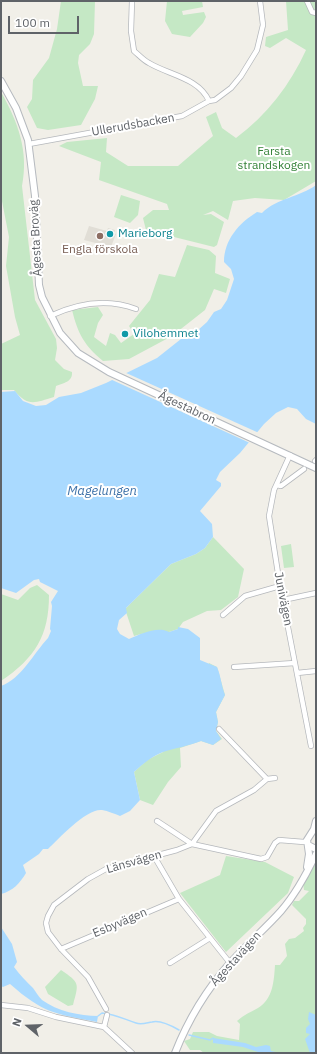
<!DOCTYPE html>
<html>
<head>
<meta charset="utf-8">
<style>
	body { margin:0 }
	#map { position:relative; width:317px; height:1054px; overflow:hidden; background:#f1efe8; font-family:"IBM Plex Sans",sans-serif }
	canvas { display:block }
	.frame { position:absolute; inset:0; border:2px solid #5f6368; pointer-events:none }
	.north { position:absolute; left:8px; top:1006px; width:40px; height:40px; -webkit-text-stroke:3px #fff; paint-order:stroke; rotate:289deg; font-size:11px; font-weight:700; line-height:16px; text-align:center; color:#5f6368 }
	.north::after { content:''; display:block; margin:auto; width:14px; height:18px; background:#5f6368; clip-path:polygon(50% 0,100% 100%,50% 72%,0 100%) }
	.scale { position:absolute; left:8px; top:16px; width:71px; height:18px; box-sizing:border-box; border:2px solid #5f6368; border-top:0; padding-left:5px; font-size:12px; line-height:14px; white-space:nowrap; color:#5f6368; -webkit-text-stroke:3px #fff; paint-order:stroke }
</style>
</head>
<body>
<div id="map">
<canvas width="317" height="1054"></canvas>
<div class="frame"></div>
<div class="north">N</div>
<div class="scale">100 m</div>
</div>
<script>
const context = document.querySelector('canvas').getContext('2d');
context.lineJoin = 'round';
function fillPath(path, color) {
  context.fillStyle = color;
  context.fill(path, 'evenodd');
}
function stroke(path, color, width, dash) {
  context.strokeStyle = color;
  context.lineWidth = width;
  context.lineCap = dash ? 'butt' : 'round';
  context.setLineDash(dash || []);
  context.stroke(path);
}
function drawText(font, color, halo, rows, align = 'center') {
  context.font = font + ' "IBM Plex Sans",sans-serif';
  context.lineWidth = 4;
  context.setLineDash([]);
  context.textBaseline = 'middle';
  context.strokeStyle = halo;
  context.fillStyle = color;
  for (const [text, x, y, turn = 0] of rows) {
    context.save();
    context.translate(x, y);
    context.rotate((+turn || 0) * Math.PI / 180);
    context.textAlign = isNaN(turn) ? turn : align;
    if (halo) context.strokeText(text, 0, 0);
    context.fillText(text, 0, 0);
    context.restore();
  }
}
fillPath(new Path2D(`
	M 89,226 L 107,231 L 108,228 L 115,230 L 114,233 L 116,234 L 111,247 L 84,240 Z`), '#e1ded6');
fillPath(new Path2D(`
	M 61,1 L 95,1 L 94,34 L 90,44 L 79,55 L 78,63 L 83,86 L 98,86 L 95,99 L 81,125 L 48,130 L 37,128 L 27,107 L 32,99 L 33,80 L 49,58 L 57,29 Z
	M 167,1 L 202,1 L 203,7 L 182,11 L 183,15 L 204,12 L 206,17 L 203,23 L 190,37 L 172,34 L 165,21 Z
	M 286,1 L 316,1 L 316,181 L 284,200 L 255,198 L 233,201 L 228,220 L 213,211 L 203,215 L 211,214 L 224,222 L 217,245 L 214,247 L 146,230 L 143,218 L 153,210 L 169,210 L 167,204 L 99,180 L 101,162 L 59,146 L 67,142 L 107,138 L 106,152 L 128,166 L 178,166 L 213,136 L 206,117 L 216,112 L 222,128 L 236,138 C 267,115 290,85 306,50 L 286,38 L 270,48 L 265,46 L 266,37 L 288,30 Z
	M 1,92 C 18,122 29,151 22,186 L 35,300 L 56,339 L 57,348 L 55,360 L 64,369 L 72,372 C 73,382 63,383 56,386 L 54,397 C 34,403 28,407 14,390 L 1,390 L 1,344 L 20,335 L 15,317 L 6,266 L 9,237 L 1,196 Z
	M 121,195 L 140,201 L 138,215 L 130,223 L 114,217 Z
	M 187,245 L 209,250 L 216,256 L 215,273 L 230,279 L 226,293 L 214,289 L 205,310 L 172,336 L 129,359 L 103,361 C 84,345 78,334 72,310 L 98,307 L 103,315 L 98,323 L 94,337 L 106,346 L 110,333 L 115,335 L 121,343 L 134,334 L 129,326 L 150,300 L 159,274 L 175,277 Z
	M 213,537 L 244,569 L 238,597 L 221,610 L 207,611 L 183,622 L 178,629 L 169,632 L 141,634 L 134,636 L 125,609 L 171,564 L 196,554 L 205,548 Z
	M 291,544 L 294,567 L 284,568 L 281,546 Z
	M 37,585 L 49,595 C 49,636 35,658 1,681 L 1,594 L 18,600 L 30,588 Z
	M 209,663 L 217,667 L 225,695 L 216,712 L 218,722 L 216,731 L 222,739 L 213,745 L 201,741 L 180,748 L 181,767 L 168,782 L 153,805 L 140,800 L 134,772 L 147,760 L 163,752 Z
	M 226,856 L 265,862 L 294,877 L 288,893 L 226,952 L 180,893 L 220,875 Z
	M 316,863 L 316,1053 L 204,1053 L 200,1050 L 190,1050 L 184,1041 L 190,1039 L 193,1032 L 209,1032 L 217,1036 L 239,1040 L 240,1024 L 237,1021 C 245,1014 249,1013 258,1008 C 273,999 274,981 275,965 L 280,965 L 287,956 L 285,944 L 289,939 L 295,938 L 304,931 L 303,928 L 306,924 L 306,919 L 292,905 L 294,901 L 299,901 L 309,891 L 304,890 L 303,883 Z
	M 61,970 C 80,983 79,983 73,1005 L 68,1006 L 48,994 L 45,987 Z`), '#c5e8c5');
fillPath(new Path2D(`
	M 316,185 L 316,424 L 306,419 L 297,409 L 288,407 L 276,413 L 264,424 L 240,453 L 220,472 L 216,480 L 221,483 L 221,486 L 200,511 L 212,524 L 213,537 L 205,548 L 196,554 L 171,564 L 126,608 L 127,613 L 119,620 L 117,629 L 120,634 L 129,639 C 141,634 157,626 169,632 L 178,629 L 178,627 L 188,629 L 200,638 L 200,660 L 217,667 C 221,676 221,685 225,695 L 216,712 L 218,722 L 216,731 L 221,739 L 213,745 L 201,741 C 188,746 176,748 163,752 C 152,756 143,764 134,772 L 140,800 L 130,811 L 120,816 C 115,814 108,811 102,810 C 87,808 58,839 48,849 L 43,849 L 39,854 L 23,865 L 26,873 C 20,883 13,891 1,894 L 1,686 C 21,679 34,653 48,638 L 51,631 L 50,629 L 52,606 L 51,602 L 58,591 L 40,582 L 39,579 L 34,580 L 16,593 L 1,588 L 1,392 L 15,391 L 23,401 L 36,406 L 46,405 L 59,397 L 81,393 L 106,383 L 157,358 L 181,339 L 188,339 L 207,322 L 214,312 L 221,309 L 227,300 L 234,279 L 231,269 L 224,262 C 224,240 239,223 257,212 L 262,213 C 277,198 300,197 316,185 Z
	M 1,927 L 12,944 L 17,962 L 14,967 C 20,975 26,981 33,988 C 36,992 38,996 42,1000 C 57,1011 80,1016 98,1016 L 97,1022 C 55,1014 43,1013 10,984 L 3,987 L 1,986 Z
	M 309,1012 L 316,1015 L 316,1053 L 310,1053 L 305,1039 L 310,1034 L 306,1033 L 306,1028 L 310,1024 L 308,1019 Z
	M 213,1038 L 245,1043 L 256,1047 L 266,1045 L 270,1046 L 271,1051 L 280,1053 L 261,1053 L 243,1047 L 213,1043 Z`), '#aadaff');
fillPath(new Path2D(`
	M 124,372 L 259,433 L 250,443 L 110,379 Z`), '#f1efe8');
stroke(new Path2D(`
	M 98,1016 L 102,1013 C 114,1014 124,1019 136,1023 C 141,1025 146,1023 152,1022 C 159,1020 172,1026 179,1030
	M 189,1035 L 210,1040 L 213,1038`), '#aadaff', 1.5);
const street = new Path2D(`
	M 132,1 L 131,31 L 134,51 C 139,55 143,60 149,63 C 169,75 199,78 209,101
	M 307,1 L 312,12 L 316,13
	M 29,144 L 182,116 L 209,101 L 215,100 L 231,88 L 241,76 L 257,50 L 263,25 L 260,1
	M 50,316 C 78,303 107,298 136,309
	M 290,455 L 274,490 L 269,516 L 280,586 L 311,746
	M 315,461 L 316,460
	M 277,485 L 281,486 L 304,469
	M 283,600 L 316,593
	M 223,615 L 245,596 L 280,586
	M 234,667 L 295,663
	M 297,673 L 316,671
	M 219,729 L 267,779
	M 157,821 L 192,844 L 261,859 L 267,857 L 275,843 L 279,840 L 304,842 L 307,840
	M 154,856 L 179,899 L 230,963
	M 61,949 L 179,899
	M 170,963 L 210,938
	M 1,1005 L 28,1008 L 56,1017 L 104,1027 L 132,1053
	M 106,1009 L 88,977 L 61,949 L 48,932 L 46,923 L 48,916 L 54,905 L 88,879 L 106,869 L 177,850 L 192,844 L 216,811 L 254,790 L 267,779 L 275,778
	M 104,1027 L 107,1015`);
const secondary = new Path2D(`
	M 1,81 L 16,108 L 28,140 L 35,196 L 39,285 L 42,297 L 60,333 L 78,353 L 109,372 L 316,468
	M 308,845 L 316,849
	M 307,867 L 309,854 L 307,840 L 314,829 L 316,821
	M 175,1053 C 188,1020 206,990 230,963 C 246,945 265,929 281,911 C 295,895 307,873 316,854`);
stroke(street, '#b5b8bc', 6);
stroke(secondary, '#b6babf', 8);
stroke(street, '#fff', 4.5);
stroke(secondary, '#fff', 6);
for (const [x, y, r, color] of [
	[110,234,4,"#0f9aa8"],
	[100,236,4,"#8d6e63"],
	[125,334,4,"#0f9aa8"]
]) {
  const dot = new Path2D();
  dot.arc(x, y, r, 0, 2 * Math.PI);
  context.fillStyle = color;
  context.fill(dot);
  stroke(dot, '#fff', 1.5);
}
drawText('12px', '#5f6368', '#fff', [
	["Ullerudsbacken",133,125,-10],
	["Ågesta Broväg",36,238,-93],
	["Ågestabron",187,408,25],
	["Junivägen",283,599,79],
	["Länsvägen",134,862,-16],
	["Esbyvägen",120,923,-23],
	["Ågestavägen",236,959,-48]
]);
drawText('12px', '#348238', '#fff', [
	["Farsta",274,152],
	["strandskogen",274,166]
]);
drawText('12px', '#0d838f', '#fff', [
	["Marieborg",118,234],
	["Vilohemmet",133,334]
], 'left');
drawText('12px', '#785e54', '#fff', [
	["Engla förskola",100,250]
]);
drawText('italic 13px', '#4174aa', '#fff', [
	["Magelungen",102,491]
]);
</script>
</body>
</html>
